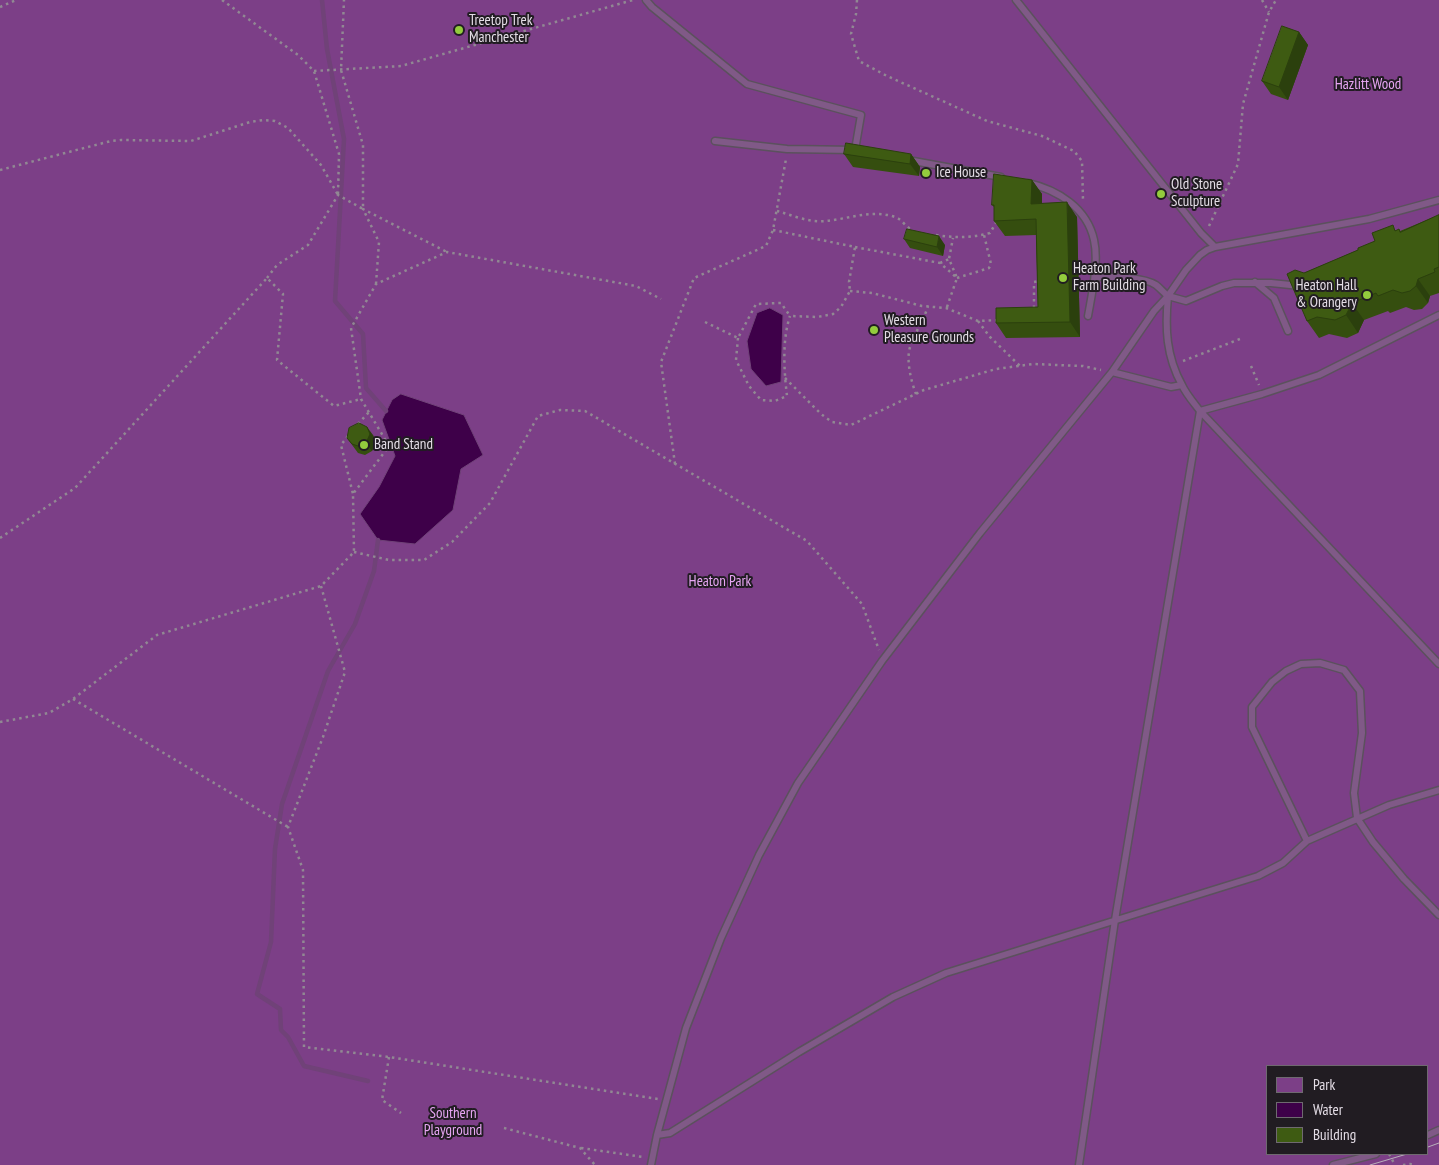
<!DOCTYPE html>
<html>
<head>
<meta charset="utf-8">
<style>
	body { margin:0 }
	#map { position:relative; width:1439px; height:1165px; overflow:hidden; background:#3d323f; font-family:"PT Sans Narrow",sans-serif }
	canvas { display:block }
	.legend { position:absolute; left:1266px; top:1065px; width:162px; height:90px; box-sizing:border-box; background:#211c22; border:1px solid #6f6970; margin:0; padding:6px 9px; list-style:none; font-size:15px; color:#e4dde6 }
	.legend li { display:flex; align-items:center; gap:10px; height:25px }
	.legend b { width:25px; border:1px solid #6f6970 }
</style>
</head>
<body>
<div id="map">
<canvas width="1439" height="1165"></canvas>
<ul class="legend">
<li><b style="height:14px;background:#7c3f87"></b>Park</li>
<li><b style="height:14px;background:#3e0049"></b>Water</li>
<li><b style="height:14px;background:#3e5b12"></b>Building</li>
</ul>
</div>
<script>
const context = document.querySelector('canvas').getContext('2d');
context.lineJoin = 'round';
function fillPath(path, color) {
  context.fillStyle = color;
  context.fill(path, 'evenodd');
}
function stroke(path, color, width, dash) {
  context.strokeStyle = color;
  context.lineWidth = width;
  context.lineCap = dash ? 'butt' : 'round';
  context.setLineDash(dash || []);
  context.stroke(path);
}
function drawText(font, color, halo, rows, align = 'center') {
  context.font = font + ' "PT Sans Narrow",sans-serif';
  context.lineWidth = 4;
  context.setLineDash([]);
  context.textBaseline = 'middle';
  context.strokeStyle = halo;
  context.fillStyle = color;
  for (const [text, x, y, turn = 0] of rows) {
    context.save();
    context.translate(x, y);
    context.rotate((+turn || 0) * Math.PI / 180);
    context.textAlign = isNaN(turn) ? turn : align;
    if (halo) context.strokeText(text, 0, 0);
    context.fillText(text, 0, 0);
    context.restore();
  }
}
fillPath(new Path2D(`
	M 0,0 L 1439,0 L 1439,1165 L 0,1165 ZM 1268,1066 L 1428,1066 L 1428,1154 L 1268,1154 Z`), '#7c3f87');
const water = new Path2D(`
	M 770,308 L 783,315 L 781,382 L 766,386 L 751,369 L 747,341 L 757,313 Z
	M 401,394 L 464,415 L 483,455 L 461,469 L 453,510 L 415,544 L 378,540 L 360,514 L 379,487 L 395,456 L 382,420 L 392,400 Z`);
fillPath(water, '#3e0049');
stroke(water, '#704278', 1);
stroke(new Path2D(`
	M 322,0 L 327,49 L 344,139 L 335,301 L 363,334 L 366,388 L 386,411
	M 368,1081 L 304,1066 L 288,1037 L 281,1030 L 280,1009 L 257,994 L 271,942 L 275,849 L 282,804 L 328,671 L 355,624 L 374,571 L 378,540`), '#704278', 4.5);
const lane = new Path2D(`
	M 646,0 L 652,7 L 747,84 L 861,115 L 855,150 L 787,149 L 715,141
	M 1016,0 L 1201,233 L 1215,247
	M 908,160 L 1001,177
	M 1028,183 C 1058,190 1087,208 1094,240 C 1099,262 1092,293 1088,316
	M 1095,277 C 1111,277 1142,276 1156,285 C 1160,288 1164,293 1168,296 C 1165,328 1166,356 1182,385 C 1186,394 1194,403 1200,411 L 1262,394 L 1319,375 L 1439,315
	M 1255,282 L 1274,298 L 1288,331
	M 1168,296 L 1186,301 L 1222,286 L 1234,283 L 1271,283 L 1300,286
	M 1112,372 L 1171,387 L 1182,385
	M 1307,841 L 1252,727 L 1252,707 L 1272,682 L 1286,671 L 1301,664 L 1320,663 L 1344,670 L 1360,691 L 1362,733 L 1354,793 L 1357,818 L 1373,842 L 1404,879 L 1439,915
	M 657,1135 L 670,1133 L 799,1052 L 893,997 L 946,973 L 1258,876 L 1283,863 L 1307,841 L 1389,805 L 1439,790
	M 1428,1135 L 1439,1130
	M 651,1165 L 657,1135 L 686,1028 L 721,938 L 759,855 L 798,783 L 882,661 L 980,533 L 1112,372 L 1154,311 L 1168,296 L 1186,270 L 1200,255 L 1207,250 L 1215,247 L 1369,219 L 1439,200
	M 1079,1165 L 1115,920 L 1200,411 L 1439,664
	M 1333,1165 L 1376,1154`);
stroke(lane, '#5b515d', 9);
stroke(new Path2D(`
	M 222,0 L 298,55 L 314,71 L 339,154 L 338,194
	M 857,0 L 856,14 L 851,34 L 859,61 L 887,76 L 987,121 L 1042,136 L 1074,151 L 1082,161 L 1083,200
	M 1262,0 L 1269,12
	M 0,7 L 16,0
	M 314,71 L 401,66 L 633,0
	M 0,170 L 111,141 L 121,140 L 191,141 L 250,122 L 263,120 L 275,121 L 288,128 L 305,147 L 321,165 L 338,195
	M 777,211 C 792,215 809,223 826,221 C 848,219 872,209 895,217 C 902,219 906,228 913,230
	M 1209,226 L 1238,164 L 1243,104 L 1269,12 L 1276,0
	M 773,230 L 855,247 L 849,282 L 850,291 L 841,307 L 833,314 L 817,317 L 790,316
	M 936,235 C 955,238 971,238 990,233 L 997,221
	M 855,247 L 940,263 L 957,278
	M 940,263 L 949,259
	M 267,278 L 277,265 L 308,245 L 338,195 L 363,209 L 363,145 L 341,70 L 344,0
	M 957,278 L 989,268 L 991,264 L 984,235
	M 376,284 L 379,242 L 363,209 L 447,252
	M 850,291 L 872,293 L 922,306 L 946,308 L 978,321 L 999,320
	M 947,307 L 957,278 L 949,259 L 953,238
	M 1034,308 L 1034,282 L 1040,281
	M 978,321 L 990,337 L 1020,366
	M 705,322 L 738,338 L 756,304 L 781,303 L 790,316
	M 738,338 L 736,360 L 749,386 L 761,400 L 775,401 L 787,396 C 784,371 782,340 790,316
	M 1183,361 L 1240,339
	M 1251,366 L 1259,385
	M 785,378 L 821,414 L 832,422 L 851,425 L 924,390 L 996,369 L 1033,364 L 1083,366 L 1101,370
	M 916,394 C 911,381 906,360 910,347 C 915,332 924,320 928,306
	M 358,424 L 369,412
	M 348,436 L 341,445 L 353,494
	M 675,464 L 661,362 L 694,278 L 766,246 L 773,230 L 786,159
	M 0,538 L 75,488 L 267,278 L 283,294 L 277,360 L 334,406 L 361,399
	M 354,552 L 389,560 L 424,560 L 452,542 L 490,503 L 538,416 L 560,410 L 585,411 L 807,541 L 862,604 L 879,650
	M 321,586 L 345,672 L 323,737 L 288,827 L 303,870 L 304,1047 L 389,1057 L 658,1099
	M 73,699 L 288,827
	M 0,722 L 49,713 L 73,699 L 157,635 L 321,586 L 354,552 L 353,494 L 389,446 L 361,399 L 351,328 L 376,284 L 447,252 L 636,286 L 661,299
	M 389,1057 L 382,1100 L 401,1113
	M 504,1128 L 580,1148 L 595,1165
	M 581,1148 L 643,1157
	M 1389,1154 L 1395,1165
	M 1403,1165 L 1410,1164 L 1415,1165`), '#918893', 2.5, [2.5, 4]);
stroke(lane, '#805987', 6);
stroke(new Path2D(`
	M 1428,1147 L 1439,1143
	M 1370,1165 L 1407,1154`), '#b8b0ba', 1);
fillPath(new Path2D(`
	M 1299,32 L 1308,45 L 1288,100 L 1271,94 L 1262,81 Z
	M 844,154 L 911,154 L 920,167 L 919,176 L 853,167 Z
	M 1032,180 L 1042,194 L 1042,203 L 1077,217 L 1080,337 L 1006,338 L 996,323 L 1038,307 L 1036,235 L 1005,236 L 994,221 L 994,207 L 992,205 Z
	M 1439,215 L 1439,293 L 1430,296 L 1428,303 L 1422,309 L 1414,310 L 1406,307 L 1390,313 L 1388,311 L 1364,320 L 1358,333 L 1347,338 L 1329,334 L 1319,338 L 1307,321 L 1304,273 L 1358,250 L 1396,230 L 1400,231 Z
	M 904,239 L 945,245 L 943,256 L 910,248 Z
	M 373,435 L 376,443 L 372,451 L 365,455 L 358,453 L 347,438 Z`), '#354e0f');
fillPath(new Path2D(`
	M 1299,32 L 1308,45 L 1288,100 L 1279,87 Z
	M 911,154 L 920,167 L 919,176 L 910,164 Z
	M 1032,180 L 1042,194 L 1042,219 L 1031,204 Z
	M 1067,202 L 1077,217 L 1080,337 L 1070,322 Z
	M 939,236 L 945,245 L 943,256 L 937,247 Z
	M 1418,279 L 1430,296 L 1428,303 L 1416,286 Z
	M 1352,303 L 1364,320 L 1358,333 L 1346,315 Z
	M 367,427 L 373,435 L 376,443 L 372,451 L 366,443 Z`), '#2b400d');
const building = new Path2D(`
	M 1282,26 L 1299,32 L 1279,87 L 1262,81 Z
	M 846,143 L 911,154 L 910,164 L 844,154 Z
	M 994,174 L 1032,180 L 1031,204 L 1067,202 L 1070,322 L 996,323 L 996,308 L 1038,307 L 1036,219 L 994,221 L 994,205 L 992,205 Z
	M 1439,215 L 1439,267 L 1434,269 L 1435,272 L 1418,279 L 1416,286 L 1410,291 L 1402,293 L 1393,290 L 1378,296 L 1376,293 L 1352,303 L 1346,315 L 1335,320 L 1317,317 L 1307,321 L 1287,274 L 1295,270 L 1304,273 L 1358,250 L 1358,248 L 1375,241 L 1372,233 L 1393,225 L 1395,231 L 1399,229 L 1400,232 Z
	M 907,229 L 939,236 L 937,247 L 904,239 Z
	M 359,423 L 367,427 L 370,434 L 366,443 L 358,446 L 352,444 L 347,438 L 349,428 Z`);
fillPath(building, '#3e5b12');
stroke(building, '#2b400d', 1);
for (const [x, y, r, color] of [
	[459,30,5,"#93cc3d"],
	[926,173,5,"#93cc3d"],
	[1161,194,5,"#93cc3d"],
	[1063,278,5,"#93cc3d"],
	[1367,295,5,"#93cc3d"],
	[874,330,5,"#93cc3d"],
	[364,445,5,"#93cc3d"]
]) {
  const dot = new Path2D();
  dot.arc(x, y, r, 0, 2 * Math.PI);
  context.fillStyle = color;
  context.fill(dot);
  stroke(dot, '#211c22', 2);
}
drawText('15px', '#e4dde6', '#211c22', [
	["Treetop Trek",469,21],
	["Manchester",469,38],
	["Ice House",936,173],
	["Old Stone",1171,185],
	["Sculpture",1171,202],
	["Heaton Park",1073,269],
	["Farm Building",1073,286],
	["Heaton Hall",1357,286,"right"],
	["& Orangery",1357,303,"right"],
	["Western",884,321],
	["Pleasure Grounds",884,338],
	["Band Stand",374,445]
], 'left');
drawText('15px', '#e8a6f4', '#211c22', [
	["Hazlitt Wood",1368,85],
	["Heaton Park",720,582],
	["Southern",453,1114],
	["Playground",453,1131]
]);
</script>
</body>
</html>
